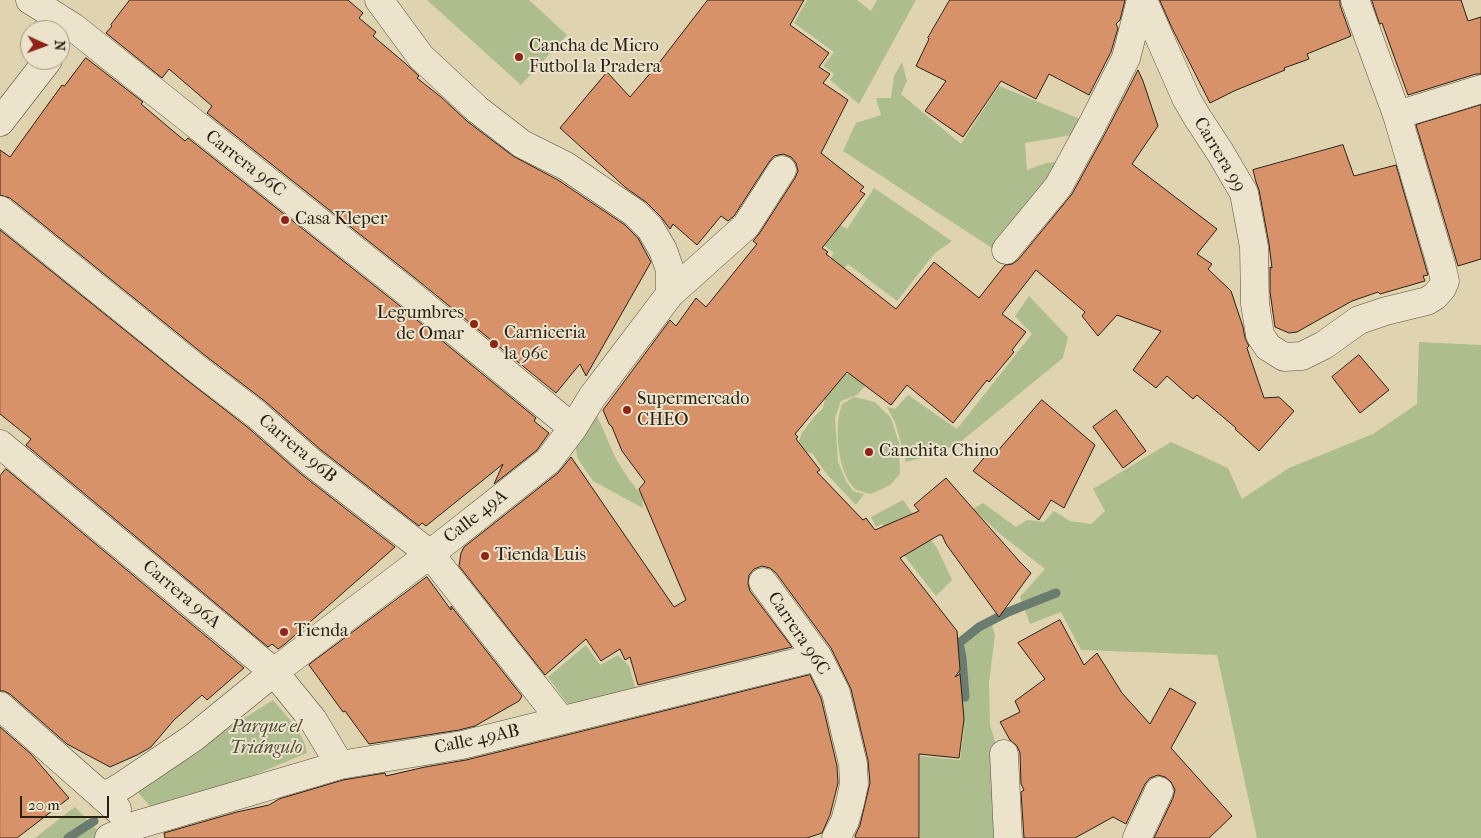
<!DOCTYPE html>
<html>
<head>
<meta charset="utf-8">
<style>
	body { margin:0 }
	#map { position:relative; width:1481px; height:838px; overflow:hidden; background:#e0d4b0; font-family:"IM FELL French Canon",serif }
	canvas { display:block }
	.north { position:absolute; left:20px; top:20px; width:50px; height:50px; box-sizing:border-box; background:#ebe3cc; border:1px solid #9e9583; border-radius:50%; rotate:92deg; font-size:14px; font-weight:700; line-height:20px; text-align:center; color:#2a2116 }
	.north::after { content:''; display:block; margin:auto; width:18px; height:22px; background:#8f2418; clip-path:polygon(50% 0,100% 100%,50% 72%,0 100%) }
	.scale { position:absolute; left:20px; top:796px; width:89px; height:22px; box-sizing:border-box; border:2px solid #2a2116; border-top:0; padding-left:6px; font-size:15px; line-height:18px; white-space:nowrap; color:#2a2116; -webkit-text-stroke:4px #ebe3cc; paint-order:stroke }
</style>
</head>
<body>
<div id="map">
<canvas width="1481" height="838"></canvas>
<div class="north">N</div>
<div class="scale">20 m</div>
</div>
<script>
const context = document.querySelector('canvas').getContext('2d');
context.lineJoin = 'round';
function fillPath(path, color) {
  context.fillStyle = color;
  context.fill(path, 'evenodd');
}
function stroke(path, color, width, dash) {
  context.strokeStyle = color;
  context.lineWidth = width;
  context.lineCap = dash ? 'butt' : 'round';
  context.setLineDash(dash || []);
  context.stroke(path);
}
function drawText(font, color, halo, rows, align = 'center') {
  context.font = font + ' "IM FELL French Canon",serif';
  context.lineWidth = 4;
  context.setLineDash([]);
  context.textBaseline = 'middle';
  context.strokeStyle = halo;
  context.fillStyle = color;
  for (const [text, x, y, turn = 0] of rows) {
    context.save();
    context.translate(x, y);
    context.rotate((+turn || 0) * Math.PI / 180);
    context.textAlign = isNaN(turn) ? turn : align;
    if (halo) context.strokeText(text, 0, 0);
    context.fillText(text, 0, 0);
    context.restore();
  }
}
fillPath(new Path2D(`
	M 427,0 L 529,0 L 567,35 L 521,85 Z
	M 807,0 L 857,0 L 871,11 L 877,0 L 916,0 L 859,104 L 830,80 L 834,74 L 823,66 L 834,52 L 794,23 Z
	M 902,62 L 907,81 L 901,94 L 961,144 L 999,86 L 1085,121 L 1073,135 L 1025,143 L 1027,170 L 1046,163 L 1063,161 L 995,250 L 843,151 L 856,123 L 881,115 L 876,98 L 891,98 L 894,76 Z
	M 874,188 L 952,241 L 934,254 L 897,301 L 848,264 L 834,283 L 819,272 L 834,253 L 813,237 L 829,218 L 847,229 Z
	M 1029,296 L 1068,337 L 1063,358 L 958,444 L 933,455 L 906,462 L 895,422 L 887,407 L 895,409 L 908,395 L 957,429 L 1032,334 L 1015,316 Z
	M 1419,342 L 1481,345 L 1481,838 L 1257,838 L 1217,655 L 1081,650 L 1061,612 L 1030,624 L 1020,597 L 1045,569 L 1000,534 L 973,509 L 983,503 L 1016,527 L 1027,520 L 1044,522 L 1054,511 L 1070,521 L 1091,524 L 1105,511 L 1093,489 L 1171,442 L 1228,468 L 1242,499 L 1289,468 L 1373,434 L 1417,404 Z
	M 842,373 L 859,376 L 866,385 L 857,395 L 841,401 L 835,418 L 838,462 L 846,481 L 853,491 L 864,494 L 856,505 L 825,472 L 812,453 L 795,451 L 802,433 L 814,417 L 823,408 L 828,383 Z
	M 854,397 L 875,402 L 891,418 L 899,443 L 900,474 L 890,485 L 871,494 C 865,492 856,491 853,487 C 837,469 834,425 842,404 Z
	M 594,409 L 616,459 L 628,478 L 642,496 L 643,508 L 593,481 L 578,459 L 575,446 Z
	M 903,500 L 937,548 L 952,580 L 936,596 L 903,554 L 882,524 L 876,527 L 871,517 Z
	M 992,625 L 995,635 L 989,683 L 990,725 L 996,745 L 1002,838 L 920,838 L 920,756 L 960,760 L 964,729 L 956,727 L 959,698 L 968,691 L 965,665 L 947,658 L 968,638 Z
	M 586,645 L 600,665 L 618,655 L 629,666 L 637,693 L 570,707 L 548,677 Z
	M 273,700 C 286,716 304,732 307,753 L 158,815 L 134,788 Z
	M 75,807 L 105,838 L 35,838 L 40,834 Z`), '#aebd8e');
stroke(new Path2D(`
	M 950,696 L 965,697 L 962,658 L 959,643 L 979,627 L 1008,612 L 1056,593
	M 68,838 L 94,821`), '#6a7c6f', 9);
const building = new Path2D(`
	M 130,0 L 348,0 L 363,13 L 359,18 L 376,32 L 373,36 L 406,64 L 419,76 L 417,78 L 441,97 L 468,122 L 513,156 L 558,180 L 625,225 L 638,238 L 651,262 L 586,376 L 580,364 L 556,393 L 415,278 L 207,113 L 212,106 L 169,69 L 162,78 L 106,33 L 112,26 L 111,25 Z
	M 708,0 L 804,0 L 790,25 L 829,53 L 819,67 L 830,74 L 823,83 L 848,100 L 821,153 L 864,187 L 860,191 L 865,194 L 822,248 L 828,252 L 826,254 L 896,309 L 934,262 L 979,298 L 1005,265 L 1012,264 L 1018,260 L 1072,194 L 1107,130 L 1138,70 L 1143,81 L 1158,126 L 1132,164 L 1217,229 L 1197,254 L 1212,264 L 1208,269 L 1231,291 L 1243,327 L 1245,338 L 1249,346 L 1247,348 L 1264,398 L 1279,397 L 1294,411 L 1259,451 L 1235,429 L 1236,428 L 1197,395 L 1193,399 L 1167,376 L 1156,388 L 1133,370 L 1161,331 L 1117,315 L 1098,336 L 1082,316 L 1085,312 L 1036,270 L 1002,314 L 1026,332 L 1012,350 L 1014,352 L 989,382 L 987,380 L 953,423 L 907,385 L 891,405 L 847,372 L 795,434 L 798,437 L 796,439 L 820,470 L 817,472 L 863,520 L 866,518 L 875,530 L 919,511 L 914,505 L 946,478 L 1020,562 L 1031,573 L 999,617 L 946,544 L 942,535 L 939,535 L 900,558 L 957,631 L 960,670 L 955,677 L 960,674 L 964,719 L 959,758 L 919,754 L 919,838 L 856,838 L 855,836 L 860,825 L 870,783 L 868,760 L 851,689 L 831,648 L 776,573 L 770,568 L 762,566 L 754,569 L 749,575 L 748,584 L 750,591 L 792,647 L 638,685 L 630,657 L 625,660 L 620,649 L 601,661 L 586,639 L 545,675 L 459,566 L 461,553 L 464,547 L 558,473 L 571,457 L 674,607 L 686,600 L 639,489 L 645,482 L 622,451 L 612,427 L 609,424 L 603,410 L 670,320 L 676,326 L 696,298 L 706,307 L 757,244 L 753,241 L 759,234 L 795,178 L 798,171 L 796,163 L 791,157 L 783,154 L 774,156 L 769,162 L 734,216 L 728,221 L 721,216 L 697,245 L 673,224 L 670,229 L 661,217 L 646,202 L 626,188 L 560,128 L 607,72 L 630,97 L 659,63 Z
	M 950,0 L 1125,0 L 1120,20 L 1116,24 L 1118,28 L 1111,52 L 1089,95 L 1049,74 L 1036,99 L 1001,81 L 963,137 L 925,111 L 946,81 L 916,66 L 929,39 L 928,38 Z
	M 1160,0 L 1340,0 L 1340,5 L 1351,36 L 1307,54 L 1309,59 L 1284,68 L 1285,70 L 1234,91 L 1210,103 L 1172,28 Z
	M 1372,0 L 1461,0 L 1468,21 L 1481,17 L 1481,74 L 1476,74 L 1408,95 L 1382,23 L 1380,24 Z
	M 86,58 L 143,102 L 141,104 L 185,141 L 188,138 L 395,302 L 536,418 L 534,421 L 549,433 L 537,450 L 494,484 L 503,464 L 426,526 L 422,523 L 419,526 L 321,450 L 266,402 L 207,357 L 10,198 L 0,195 L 0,150 L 10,157 L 62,85 L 64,86 Z
	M 1481,105 L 1481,259 L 1458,266 L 1416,125 Z
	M 1343,145 L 1354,176 L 1396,165 L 1428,275 L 1423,276 L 1425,281 L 1380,294 L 1378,292 L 1352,301 L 1297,332 L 1289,333 L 1275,327 L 1270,292 L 1270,267 L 1272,268 L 1269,244 L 1259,190 L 1256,182 L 1253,170 Z
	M 0,230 L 188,381 L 246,426 L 301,474 L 395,547 L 285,644 L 278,649 L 272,644 L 268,647 L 26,445 L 31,439 L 0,414 Z
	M 1359,355 L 1389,390 L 1360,413 L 1332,377 Z
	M 1042,400 L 1095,445 L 1064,508 L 1051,500 L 1039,520 L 973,471 L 989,452 L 993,456 Z
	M 1116,410 L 1146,451 L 1123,468 L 1093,427 Z
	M 6,469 L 244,668 L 207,700 L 202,695 L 174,720 L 151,747 L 137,755 L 110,767 L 67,744 L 10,694 L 4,691 L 0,691 L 0,476 Z
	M 427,577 L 451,610 L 451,606 L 522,696 L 519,701 L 475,726 L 459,730 L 369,744 L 345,711 L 343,712 L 309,665 Z
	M 1060,620 L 1084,665 L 1097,653 L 1122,693 L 1150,724 L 1170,688 L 1196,703 L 1171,748 L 1232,816 L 1209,838 L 1154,838 L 1173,798 L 1175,790 L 1171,782 L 1165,777 L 1158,775 L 1150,778 L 1145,784 L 1126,824 L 1113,817 L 1075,838 L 1024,838 L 1021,792 L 1024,790 L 1021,784 L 1020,753 L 1017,746 L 1010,740 L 1000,722 L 1020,712 L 1015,701 L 1045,679 L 1018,643 Z
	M 810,675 L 821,698 L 837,766 L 838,783 L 830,815 L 822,833 L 807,838 L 165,838 L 164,833 L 237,812 L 269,805 L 279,799 L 343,780 L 385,773 L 386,776 L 425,767 L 466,760 Z
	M 0,727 L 31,754 L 69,798 L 17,838 L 0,838 Z`);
fillPath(building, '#d8926a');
stroke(building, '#2a2116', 1);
const minor = new Path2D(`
	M 30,0 L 73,27 L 405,290 L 573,428
	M 379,0 L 421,57 L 478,110 L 522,144 L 566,166 L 635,213 L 650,228 L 663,250 L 670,270 L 670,294
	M 1143,0 L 1186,98 L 1197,117 L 1220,152 L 1244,193 L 1254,247 L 1255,304 L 1260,335 L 1268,347 L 1284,357 L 1302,356 L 1324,345 L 1359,320 L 1386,311 L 1427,301 L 1435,296 L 1442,288 L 1445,281 L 1441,264 L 1397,115 L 1355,0
	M 1397,115 L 1481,89
	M 0,122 L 48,60
	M 0,210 L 197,369 L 256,414 L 311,462 L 430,554 L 561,720
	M 1006,250 L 1058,187 L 1093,123 L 1126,58 L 1141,0
	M 0,444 L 274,672 L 313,720 L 340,765
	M 763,582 L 818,657 L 836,693 L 853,764 L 854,784 L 850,803 L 845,821 L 836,838
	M 0,706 L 117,809
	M 1004,754 L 1008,838
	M 103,797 L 122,786 L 193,738 L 274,672 L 430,554 L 548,461 L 573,428 L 592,397 L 670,294 L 746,226 L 782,170
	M 109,838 L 137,825 L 340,765 L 462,745 L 818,657
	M 1137,838 L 1159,791`);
stroke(minor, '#584e3c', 29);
stroke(minor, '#ebe3cc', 28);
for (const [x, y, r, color] of [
	[519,57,5,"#8f2418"],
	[285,220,5,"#8f2418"],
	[474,324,5,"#8f2418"],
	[494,344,5,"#8f2418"],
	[627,410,5,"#8f2418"],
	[869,452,5,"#8f2418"],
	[485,556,5,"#8f2418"],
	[284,632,5,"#8f2418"]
]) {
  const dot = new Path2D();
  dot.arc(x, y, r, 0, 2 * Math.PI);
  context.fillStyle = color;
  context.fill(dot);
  stroke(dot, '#ebe3cc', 2);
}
drawText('18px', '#2a2116', '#ebe3cc', [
	["Cancha de Micro",529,47],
	["Futbol la Pradera",529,68],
	["Casa Kleper",295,220],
	["Legumbres",464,314,"right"],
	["de Omar",464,335,"right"],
	["Carniceria",504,334],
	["la 96c",504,355],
	["Supermercado",637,400],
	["CHEO",637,421],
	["Canchita Chino",879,452],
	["Tienda Luis",495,556],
	["Tienda",294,632]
], 'left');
drawText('18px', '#2a2116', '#ebe3cc', [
	["Carrera 99",1219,155,59],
	["Carrera 96C",245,164,38],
	["Carrera 96B",297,449,40],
	["Calle 49A",476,517,-38],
	["Carrera 96A",181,595,40],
	["Carrera 96C",798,634,56],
	["Calle 49AB",477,740,-12]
]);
drawText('italic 18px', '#4b4834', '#ebe3cc', [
	["Parque el",266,728],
	["Triángulo",266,749]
]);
</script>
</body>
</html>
